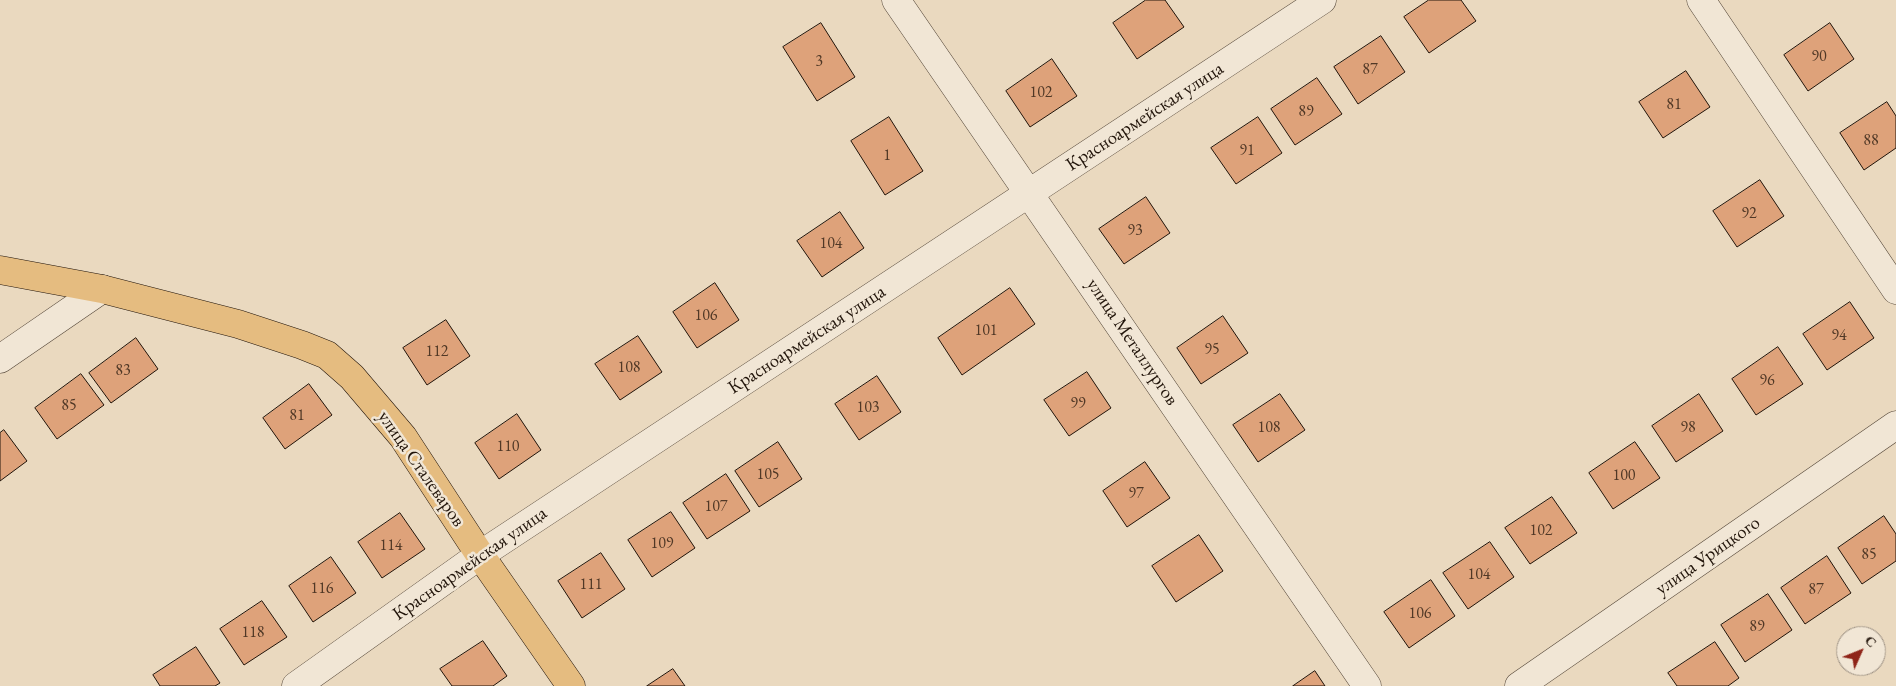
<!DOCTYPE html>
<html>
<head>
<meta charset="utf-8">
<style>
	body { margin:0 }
	#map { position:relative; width:1896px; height:686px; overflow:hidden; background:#ead9bf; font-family:"EB Garamond",serif }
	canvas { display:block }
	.north { position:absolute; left:1836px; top:626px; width:50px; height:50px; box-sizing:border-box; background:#f1e6d5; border:1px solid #9e9284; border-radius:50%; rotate:46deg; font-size:14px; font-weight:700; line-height:20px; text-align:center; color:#21140a }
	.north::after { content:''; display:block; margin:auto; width:18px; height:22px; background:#8f2418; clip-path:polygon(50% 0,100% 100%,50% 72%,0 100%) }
</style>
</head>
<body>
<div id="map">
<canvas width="1896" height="686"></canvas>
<div class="north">С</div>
</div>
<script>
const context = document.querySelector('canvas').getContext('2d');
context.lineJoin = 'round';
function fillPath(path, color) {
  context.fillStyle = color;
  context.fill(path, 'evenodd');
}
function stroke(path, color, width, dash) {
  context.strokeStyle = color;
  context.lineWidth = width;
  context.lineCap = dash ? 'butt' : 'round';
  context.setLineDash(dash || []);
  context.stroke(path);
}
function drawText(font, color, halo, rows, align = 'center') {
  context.font = font + ' "EB Garamond",serif';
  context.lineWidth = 5;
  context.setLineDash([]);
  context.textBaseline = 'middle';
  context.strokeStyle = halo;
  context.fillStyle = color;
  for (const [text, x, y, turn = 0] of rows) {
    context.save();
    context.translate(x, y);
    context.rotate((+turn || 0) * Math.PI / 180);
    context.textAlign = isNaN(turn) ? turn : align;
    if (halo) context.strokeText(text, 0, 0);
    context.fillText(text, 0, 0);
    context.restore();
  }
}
const building = new Path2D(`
	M 1146,0 L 1165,0 L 1184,27 L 1137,59 L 1113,23 Z
	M 1429,0 L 1461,0 L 1476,21 L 1429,53 L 1404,17 Z
	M 821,23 L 855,77 L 817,101 L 783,47 Z
	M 1830,23 L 1854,59 L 1808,91 L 1784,55 Z
	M 1381,36 L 1405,72 L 1358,104 L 1334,67 Z
	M 1052,59 L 1077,96 L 1030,127 L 1006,91 Z
	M 1686,71 L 1710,107 L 1663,138 L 1639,102 Z
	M 1317,78 L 1342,114 L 1295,145 L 1271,109 Z
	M 1887,102 L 1896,116 L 1896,148 L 1864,170 L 1840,133 Z
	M 889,117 L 923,171 L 885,195 L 851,141 Z
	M 1258,117 L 1282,153 L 1236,184 L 1211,148 Z
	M 1760,180 L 1784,216 L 1737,247 L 1713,211 Z
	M 1146,197 L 1170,233 L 1124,264 L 1099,229 Z
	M 840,212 L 864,248 L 822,277 L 797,241 Z
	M 715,283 L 739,320 L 697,348 L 673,312 Z
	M 1010,288 L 1035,324 L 962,375 L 938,338 Z
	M 1850,302 L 1874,338 L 1827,370 L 1803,334 Z
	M 1223,316 L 1248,353 L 1201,384 L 1177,348 Z
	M 446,320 L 470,356 L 427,385 L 403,348 Z
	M 638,336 L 662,372 L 620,400 L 595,364 Z
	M 136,338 L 158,369 L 111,403 L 89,373 Z
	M 1778,347 L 1803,384 L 1756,415 L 1732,379 Z
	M 1087,372 L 1111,408 L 1069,436 L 1044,400 Z
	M 81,374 L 104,405 L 57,439 L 35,408 Z
	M 877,376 L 901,412 L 859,440 L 835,404 Z
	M 309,384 L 332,415 L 285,449 L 263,418 Z
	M 1280,394 L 1305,430 L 1258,462 L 1233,425 Z
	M 1699,394 L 1723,431 L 1676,462 L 1652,426 Z
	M 517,414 L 541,450 L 499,479 L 475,443 Z
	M 4,430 L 27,461 L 0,481 L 0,433 Z
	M 778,442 L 802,479 L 759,507 L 735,471 Z
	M 1635,442 L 1660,478 L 1613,509 L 1589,473 Z
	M 1145,462 L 1170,498 L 1127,527 L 1103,491 Z
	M 726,474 L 750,511 L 707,539 L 683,503 Z
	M 1552,497 L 1577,533 L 1530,564 L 1505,528 Z
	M 671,512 L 695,548 L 652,577 L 628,540 Z
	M 400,513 L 425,549 L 382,578 L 358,542 Z
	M 1884,516 L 1896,534 L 1896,561 L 1862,584 L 1838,548 Z
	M 1199,535 L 1223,571 L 1176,602 L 1152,566 Z
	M 1490,542 L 1514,577 L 1468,609 L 1443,573 Z
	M 601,553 L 625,589 L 582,618 L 558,581 Z
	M 1827,556 L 1851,593 L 1805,624 L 1781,588 Z
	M 331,557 L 356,593 L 313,622 L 289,586 Z
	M 1431,580 L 1455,616 L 1409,648 L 1384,612 Z
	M 1768,594 L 1792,630 L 1745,662 L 1721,625 Z
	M 262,601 L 287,637 L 244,665 L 220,629 Z
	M 483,641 L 507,676 L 493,686 L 452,686 L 440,669 Z
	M 1715,642 L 1739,678 L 1728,686 L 1677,686 L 1668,673 Z
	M 196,647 L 220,683 L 215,686 L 160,686 L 153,675 Z
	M 673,669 L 685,686 L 647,686 Z
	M 1315,671 L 1325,686 L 1293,686 Z`);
fillPath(building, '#dea27a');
stroke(building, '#21140a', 1);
const minor = new Path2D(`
	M 896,0 L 1367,686
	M 1701,0 L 1896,290
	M 0,359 L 102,289
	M 296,686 L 480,555 L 1322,0
	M 1519,686 L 1896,425`);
const major = new Path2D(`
	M 0,270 L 102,289 L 238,324 L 302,345 L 327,355 L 352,377 L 403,437 L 480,555 L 571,686`);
stroke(minor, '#534537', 29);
stroke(major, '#21140a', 29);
stroke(minor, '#f1e6d5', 28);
stroke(major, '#e5bc80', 28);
drawText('16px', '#503826', null, [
	["90",1819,57],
	["3",819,62],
	["87",1370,70],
	["102",1041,93],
	["81",1674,105],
	["89",1306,112],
	["88",1871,141],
	["91",1247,151],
	["1",887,156],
	["92",1749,214],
	["93",1135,231],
	["104",831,244],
	["106",706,316],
	["101",986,331],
	["94",1839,336],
	["95",1212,350],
	["112",437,352],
	["108",629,368],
	["83",123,371],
	["96",1767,381],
	["99",1078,404],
	["85",69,406],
	["103",868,408],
	["81",297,416],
	["108",1269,428],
	["98",1688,428],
	["110",508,447],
	["105",768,475],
	["100",1624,476],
	["97",1136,494],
	["107",716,507],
	["102",1541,531],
	["109",662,544],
	["114",391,546],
	["85",1869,555],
	["104",1479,575],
	["111",591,585],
	["116",322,589],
	["87",1816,590],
	["106",1420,614],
	["89",1757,627],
	["118",253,633]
]);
drawText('19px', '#21140a', '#f1e6d5', [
	["Красноармейская улица",1145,117,-33],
	["Красноармейская улица",807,340,-33],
	["улица Металлургов",1132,342,56],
	["улица Сталеваров",421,469,55],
	["улица Урицкого",1708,556,-35],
	["Красноармейская улица",470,564,-35]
]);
</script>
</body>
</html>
